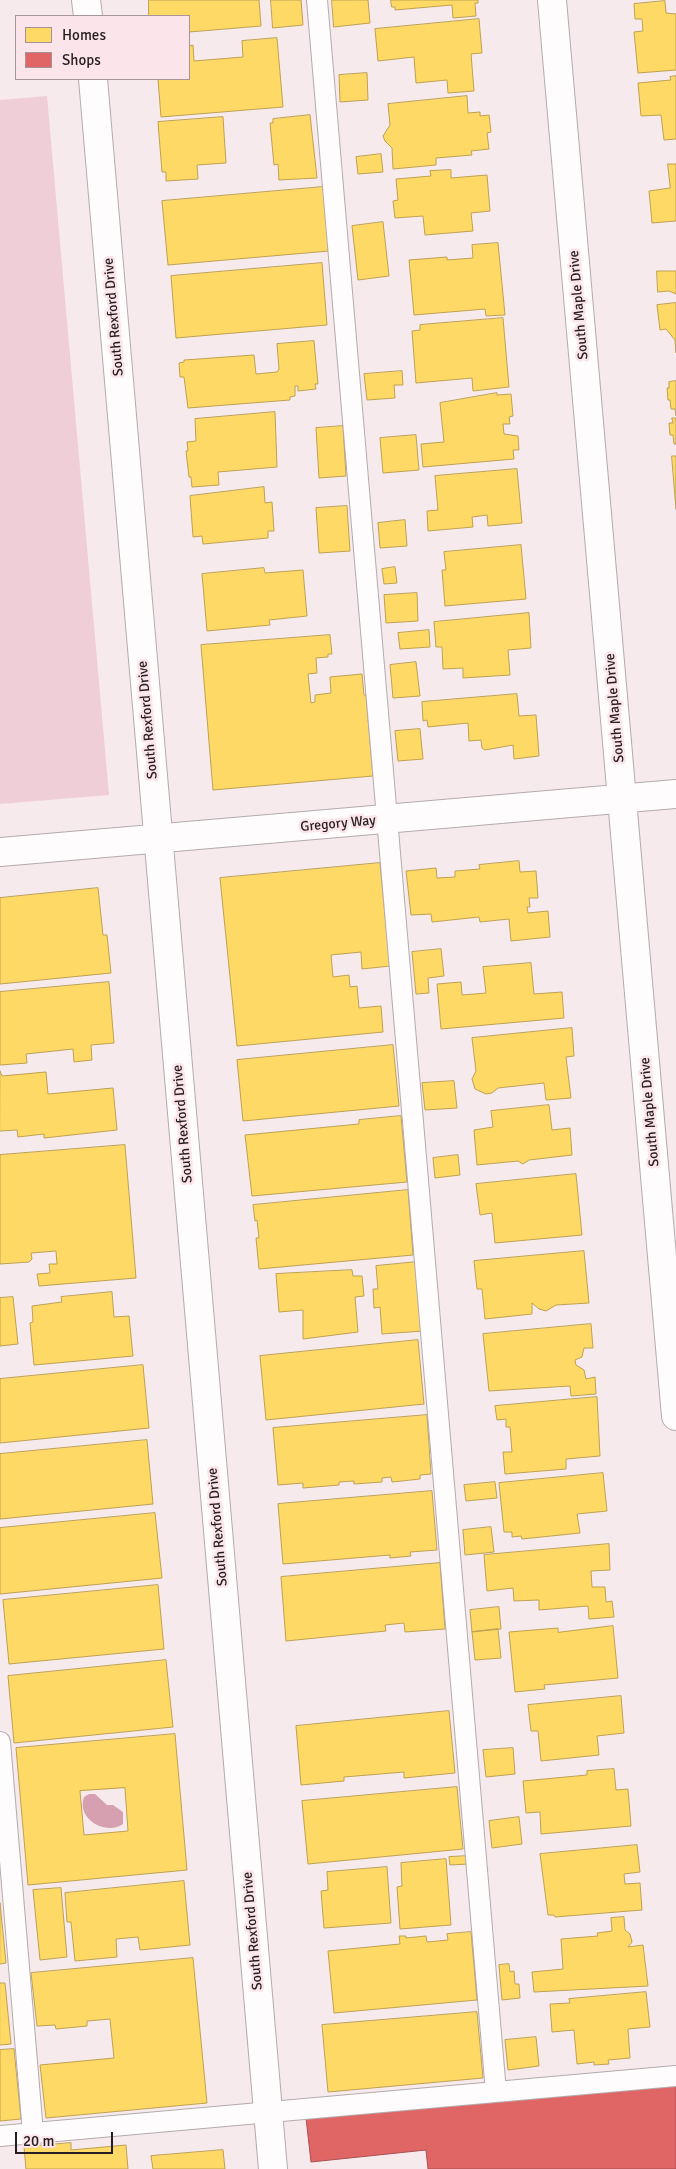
<!DOCTYPE html>
<html>
<head>
<meta charset="utf-8">
<style>
	body { margin:0 }
	#map { position:relative; width:676px; height:2169px; overflow:hidden; background:#f6eaed; font-family:Signika,sans-serif }
	canvas { display:block }
	.legend { position:absolute; left:15px; top:15px; width:175px; height:65px; box-sizing:border-box; background:#fbe5ea; border:1px solid #a59599; margin:0; padding:6px 9px; list-style:none; font-size:15px; color:#251d1f }
	.legend li { display:flex; align-items:center; gap:10px; height:25px }
	.legend b { width:25px; border:1px solid #a59599 }
	.scale { position:absolute; left:15px; top:2132px; width:98px; height:22px; box-sizing:border-box; border:2px solid #251d1f; border-top:0; padding-left:6px; font-size:15px; line-height:18px; white-space:nowrap; color:#251d1f; -webkit-text-stroke:4px #fbe5ea; paint-order:stroke }
</style>
</head>
<body>
<div id="map">
<canvas width="676" height="2169"></canvas>
<ul class="legend">
<li><b style="height:14px;background:#ffd966"></b>Homes</li>
<li><b style="height:14px;background:#e06666"></b>Shops</li>
</ul>
<div class="scale">20 m</div>
</div>
<script>
const context = document.querySelector('canvas').getContext('2d');
context.lineJoin = 'round';
function fillPath(path, color) {
  context.fillStyle = color;
  context.fill(path, 'evenodd');
}
function stroke(path, color, width, dash) {
  context.strokeStyle = color;
  context.lineWidth = width;
  context.lineCap = dash ? 'butt' : 'round';
  context.setLineDash(dash || []);
  context.stroke(path);
}
function drawText(font, color, halo, rows, align = 'center') {
  context.font = font + ' Signika,sans-serif';
  context.lineWidth = 5;
  context.setLineDash([]);
  context.textBaseline = 'middle';
  context.strokeStyle = halo;
  context.fillStyle = color;
  for (const [text, x, y, turn = 0] of rows) {
    context.save();
    context.translate(x, y);
    context.rotate((+turn || 0) * Math.PI / 180);
    context.textAlign = isNaN(turn) ? turn : align;
    if (halo) context.strokeText(text, 0, 0);
    context.fillText(text, 0, 0);
    context.restore();
  }
}
fillPath(new Path2D(`
	M 47,96 L 109,795 L 0,804 L 0,100 Z`), '#f0ced7');
fillPath(new Path2D(`
	M 89,1794 L 95,1794 L 107,1805 L 113,1805 L 123,1812 L 123,1824 C 106,1836 76,1819 84,1797 Z`), '#d6a0b0');
const homes = new Path2D(`
	M 149,0 L 259,0 L 261,26 L 189,32 L 189,16 L 149,16 Z
	M 271,0 L 301,0 L 303,25 L 273,28 Z
	M 332,0 L 368,0 L 370,23 L 334,27 Z
	M 391,0 L 478,0 L 478,3 L 475,3 L 476,16 L 453,18 L 452,5 L 395,10 L 395,7 L 392,7 Z
	M 665,1 L 666,13 L 676,14 L 676,70 L 638,73 L 634,32 L 643,31 L 642,19 L 635,19 L 634,4 Z
	M 479,19 L 482,53 L 471,54 L 474,91 L 448,93 L 447,80 L 416,83 L 414,57 L 378,61 L 375,29 Z
	M 277,38 L 283,107 L 161,117 L 158,79 L 189,79 L 189,46 L 193,45 L 194,61 L 243,57 L 242,41 Z
	M 367,73 L 368,100 L 340,102 L 339,75 Z
	M 676,76 L 676,139 L 664,140 L 661,115 L 641,116 L 638,83 L 671,80 L 670,77 Z
	M 467,96 L 468,113 L 480,112 L 480,116 L 489,115 L 491,132 L 487,133 L 489,149 L 471,151 L 472,155 L 436,158 L 436,165 L 393,169 L 392,148 L 385,141 L 383,136 L 390,125 L 388,104 Z
	M 310,115 L 317,178 L 279,180 L 278,164 L 274,165 L 270,123 L 273,123 L 273,119 Z
	M 223,117 L 226,163 L 197,165 L 198,179 L 166,181 L 166,172 L 162,172 L 158,122 Z
	M 381,154 L 383,172 L 358,174 L 356,157 Z
	M 668,164 L 676,164 L 676,221 L 652,223 L 649,191 L 670,188 Z
	M 451,170 L 451,178 L 487,175 L 490,211 L 471,213 L 473,231 L 425,235 L 423,216 L 395,218 L 393,201 L 398,200 L 396,179 L 431,176 L 430,171 Z
	M 323,187 L 329,251 L 168,265 L 162,201 Z
	M 383,222 L 389,276 L 358,280 L 352,226 Z
	M 498,243 L 505,315 L 486,316 L 485,309 L 414,315 L 409,260 L 447,257 L 447,260 L 473,258 L 472,245 Z
	M 322,263 L 327,325 L 176,338 L 171,276 Z
	M 657,271 L 676,271 L 676,294 L 669,291 L 658,292 Z
	M 676,303 L 676,353 L 675,340 L 666,329 L 660,330 L 657,305 Z
	M 503,318 L 509,387 L 473,391 L 472,378 L 416,383 L 412,331 L 420,330 L 420,325 Z
	M 314,341 L 318,384 L 315,384 L 316,389 L 298,391 L 298,386 L 295,386 L 295,396 L 290,397 L 290,400 L 188,408 L 184,377 L 180,377 L 179,363 L 184,362 L 184,360 L 254,355 L 256,374 L 277,372 L 279,369 L 277,344 Z
	M 402,371 L 403,385 L 394,385 L 395,398 L 367,400 L 364,374 Z
	M 676,381 L 676,416 L 675,409 L 671,409 L 670,400 L 668,400 L 667,388 L 669,388 L 669,382 Z
	M 497,393 L 497,395 L 511,394 L 513,416 L 509,417 L 510,424 L 503,424 L 504,434 L 518,436 L 519,450 L 513,450 L 514,459 L 423,467 L 421,444 L 444,442 L 440,403 Z
	M 275,412 L 277,467 L 218,472 L 219,485 L 192,487 L 191,477 L 189,477 L 186,451 L 188,451 L 187,442 L 196,441 L 195,419 Z
	M 672,418 L 676,418 L 676,444 L 674,444 L 673,435 L 670,435 L 669,423 L 673,423 Z
	M 343,426 L 346,476 L 319,478 L 316,428 Z
	M 416,435 L 419,470 L 383,473 L 380,438 Z
	M 672,456 L 676,456 L 676,509 Z
	M 517,469 L 522,523 L 488,526 L 487,515 L 472,517 L 473,527 L 428,531 L 427,511 L 438,510 L 435,476 Z
	M 264,487 L 265,503 L 272,502 L 274,531 L 268,531 L 268,538 L 203,544 L 202,536 L 193,537 L 190,496 Z
	M 347,506 L 350,551 L 319,553 L 316,508 Z
	M 405,520 L 407,546 L 380,548 L 378,523 Z
	M 521,545 L 526,599 L 445,606 L 442,570 L 446,570 L 444,552 Z
	M 395,567 L 397,583 L 384,584 L 382,569 Z
	M 264,568 L 265,573 L 303,570 L 307,616 L 269,620 L 270,625 L 207,631 L 202,574 Z
	M 417,593 L 418,621 L 386,623 L 384,595 Z
	M 529,613 L 531,648 L 508,650 L 510,675 L 463,678 L 463,668 L 443,669 L 442,647 L 436,647 L 434,622 Z
	M 429,630 L 430,647 L 400,649 L 398,633 Z
	M 330,635 L 332,654 L 328,654 L 328,657 L 316,658 L 317,673 L 308,674 L 311,703 L 315,702 L 315,695 L 331,693 L 330,677 L 362,674 L 364,695 L 366,695 L 373,776 L 213,790 L 201,645 Z
	M 416,662 L 420,696 L 393,698 L 390,665 Z
	M 517,694 L 519,716 L 536,715 L 539,756 L 514,759 L 513,745 L 485,750 L 482,748 L 481,740 L 469,741 L 468,723 L 428,727 L 427,720 L 423,721 L 422,702 Z
	M 420,729 L 423,759 L 398,761 L 395,731 Z
	M 519,861 L 520,872 L 536,871 L 538,898 L 529,898 L 530,907 L 527,907 L 528,913 L 548,911 L 550,937 L 511,941 L 509,919 L 480,922 L 479,917 L 432,922 L 431,914 L 411,915 L 406,871 L 436,868 L 437,878 L 455,877 L 455,871 L 480,869 L 479,865 Z
	M 380,863 L 390,966 L 362,969 L 361,952 L 331,955 L 333,977 L 349,975 L 350,987 L 357,986 L 359,1008 L 381,1006 L 383,1032 L 237,1046 L 220,878 Z
	M 98,888 L 103,935 L 107,935 L 111,973 L 0,984 L 0,898 Z
	M 441,949 L 444,976 L 428,978 L 429,993 L 416,994 L 412,952 Z
	M 531,963 L 534,994 L 562,992 L 564,1018 L 441,1029 L 437,984 L 461,982 L 462,995 L 486,993 L 483,967 Z
	M 109,982 L 114,1043 L 91,1045 L 92,1060 L 74,1062 L 73,1049 L 26,1054 L 27,1063 L 0,1065 L 0,992 Z
	M 572,1028 L 574,1056 L 566,1057 L 571,1098 L 546,1100 L 544,1083 L 498,1088 L 492,1093 L 486,1094 L 475,1089 L 472,1079 L 476,1071 L 472,1038 Z
	M 393,1045 L 399,1106 L 243,1121 L 237,1060 Z
	M 0,1071 L 2,1076 L 46,1072 L 48,1094 L 113,1088 L 117,1130 L 44,1138 L 44,1134 L 18,1137 L 17,1130 L 0,1131 Z
	M 454,1081 L 457,1108 L 425,1110 L 422,1083 Z
	M 549,1105 L 552,1130 L 570,1128 L 572,1155 L 529,1160 L 523,1164 L 518,1161 L 477,1165 L 474,1130 L 493,1127 L 491,1111 Z
	M 401,1116 L 407,1182 L 252,1196 L 245,1135 L 359,1124 L 359,1120 Z
	M 125,1145 L 136,1278 L 39,1286 L 37,1274 L 50,1273 L 49,1264 L 57,1264 L 56,1251 L 31,1253 L 32,1259 L 29,1262 L 0,1264 L 0,1155 Z
	M 458,1155 L 460,1175 L 435,1178 L 433,1158 Z
	M 576,1174 L 582,1235 L 495,1243 L 492,1213 L 480,1215 L 476,1184 Z
	M 408,1190 L 413,1255 L 259,1269 L 256,1238 L 259,1238 L 257,1220 L 255,1221 L 253,1205 Z
	M 584,1251 L 589,1303 L 556,1305 L 546,1311 L 539,1309 L 532,1303 L 532,1314 L 485,1319 L 482,1289 L 477,1289 L 474,1261 Z
	M 417,1262 L 423,1331 L 382,1334 L 380,1307 L 374,1308 L 373,1289 L 378,1289 L 376,1266 Z
	M 352,1270 L 353,1276 L 362,1276 L 364,1296 L 355,1297 L 358,1332 L 303,1339 L 303,1310 L 279,1312 L 276,1274 Z
	M 112,1292 L 114,1317 L 129,1316 L 133,1356 L 34,1365 L 30,1323 L 33,1322 L 32,1306 L 62,1302 L 61,1297 Z
	M 13,1297 L 18,1344 L 0,1346 L 0,1298 Z
	M 591,1324 L 593,1348 L 584,1348 L 582,1357 L 575,1360 L 576,1365 L 584,1370 L 586,1379 L 595,1377 L 596,1394 L 571,1396 L 570,1386 L 489,1391 L 483,1334 Z
	M 418,1340 L 424,1404 L 266,1420 L 260,1356 Z
	M 143,1365 L 149,1428 L 0,1443 L 0,1379 Z
	M 597,1397 L 600,1456 L 566,1459 L 566,1469 L 505,1474 L 503,1452 L 512,1452 L 510,1427 L 506,1427 L 506,1419 L 497,1420 L 495,1406 Z
	M 427,1415 L 431,1474 L 420,1475 L 420,1479 L 392,1482 L 391,1477 L 382,1478 L 382,1482 L 354,1484 L 354,1481 L 339,1482 L 339,1485 L 303,1488 L 303,1483 L 278,1485 L 273,1428 Z
	M 147,1440 L 153,1504 L 0,1519 L 0,1454 Z
	M 603,1473 L 607,1511 L 577,1514 L 580,1533 L 522,1539 L 521,1536 L 512,1537 L 512,1532 L 504,1532 L 499,1483 Z
	M 495,1482 L 497,1498 L 466,1501 L 464,1485 Z
	M 432,1491 L 437,1550 L 410,1552 L 411,1556 L 390,1558 L 390,1555 L 283,1564 L 278,1504 Z
	M 155,1513 L 162,1578 L 0,1594 L 0,1528 Z
	M 491,1527 L 494,1552 L 465,1555 L 463,1530 Z
	M 609,1544 L 610,1570 L 591,1571 L 592,1587 L 605,1587 L 606,1602 L 612,1601 L 614,1617 L 589,1619 L 588,1606 L 539,1610 L 539,1600 L 514,1601 L 513,1588 L 487,1591 L 484,1555 Z
	M 440,1563 L 445,1629 L 405,1632 L 404,1623 L 385,1625 L 386,1631 L 286,1641 L 281,1577 Z
	M 158,1585 L 164,1649 L 9,1664 L 3,1600 Z
	M 499,1607 L 501,1629 L 472,1632 L 470,1610 Z
	M 613,1626 L 618,1678 L 544,1685 L 545,1689 L 515,1692 L 509,1632 L 558,1628 L 558,1632 Z
	M 498,1629 L 501,1658 L 475,1660 L 472,1632 Z
	M 166,1660 L 173,1727 L 14,1743 L 8,1676 Z
	M 621,1696 L 624,1733 L 597,1736 L 599,1755 L 541,1761 L 538,1731 L 531,1731 L 528,1705 Z
	M 449,1711 L 455,1773 L 404,1778 L 404,1772 L 344,1777 L 344,1781 L 301,1785 L 296,1726 Z
	M 175,1734 L 187,1870 L 28,1885 L 16,1748 ZM 125,1788 L 128,1831 L 84,1835 L 80,1791 Z
	M 513,1748 L 515,1774 L 486,1777 L 483,1750 Z
	M 614,1769 L 616,1790 L 628,1789 L 631,1826 L 541,1834 L 540,1812 L 526,1813 L 523,1781 L 587,1775 L 587,1771 Z
	M 457,1787 L 463,1849 L 308,1864 L 302,1801 Z
	M 519,1817 L 522,1844 L 492,1848 L 489,1821 Z
	M 637,1845 L 640,1872 L 624,1874 L 625,1884 L 640,1883 L 642,1910 L 555,1917 L 554,1915 L 548,1915 L 540,1854 Z
	M 468,1856 L 469,1864 L 450,1865 L 449,1857 Z
	M 446,1859 L 451,1925 L 400,1929 L 397,1887 L 402,1886 L 401,1863 Z
	M 387,1867 L 391,1923 L 324,1928 L 321,1891 L 328,1890 L 327,1872 Z
	M 184,1881 L 190,1945 L 140,1950 L 138,1937 L 116,1939 L 117,1957 L 75,1961 L 71,1922 L 67,1922 L 65,1893 Z
	M 61,1888 L 67,1957 L 40,1960 L 33,1890 Z
	M 0,1903 L 6,1963 L 0,1964 Z
	M 624,1917 L 625,1930 L 630,1934 L 632,1942 L 628,1947 L 643,1945 L 648,1986 L 534,1992 L 532,1972 L 563,1969 L 561,1939 L 598,1936 L 597,1933 L 612,1931 L 611,1918 Z
	M 471,1932 L 477,2000 L 334,2013 L 328,1951 L 400,1944 L 399,1936 L 406,1936 L 406,1938 L 426,1936 L 427,1942 L 448,1940 L 447,1934 Z
	M 193,1958 L 207,2103 L 46,2118 L 40,2065 L 114,2058 L 110,2019 L 87,2021 L 87,2026 L 56,2029 L 55,2025 L 37,2026 L 31,1973 Z
	M 509,1964 L 510,1972 L 514,1971 L 515,1984 L 519,1984 L 520,1998 L 502,2000 L 499,1965 Z
	M 0,1983 L 5,1983 L 11,2044 L 0,2045 Z
	M 646,1992 L 650,2027 L 628,2029 L 630,2058 L 608,2060 L 609,2064 L 594,2065 L 594,2062 L 577,2064 L 574,2030 L 552,2032 L 550,2004 L 570,2003 L 569,1999 Z
	M 477,2012 L 483,2078 L 328,2092 L 322,2025 Z
	M 536,2037 L 539,2066 L 508,2070 L 505,2040 Z
	M 14,2049 L 21,2119 L 0,2121 L 0,2050 Z
	M 71,2143 L 71,2150 L 126,2145 L 128,2169 L 26,2169 L 24,2147 Z
	M 223,2150 L 225,2169 L 153,2169 L 151,2156 Z`);
fillPath(homes, '#ffd966');
stroke(homes, '#bea151', 1);
const shops = new Path2D(`
	M 676,2082 L 676,2169 L 428,2169 L 426,2150 L 311,2162 L 306,2118 Z`);
fillPath(shops, '#e06666');
stroke(shops, '#a85051', 1);
const lane = new Path2D(`
	M 317,0 L 496,2092
	M 0,1742 L 33,2133
	M 0,2136 L 676,2076`);
const street = new Path2D(`
	M 86,0 L 88,16
	M 552,0 L 676,1416
	M 93,79 L 273,2169
	M 0,852 L 676,794`);
stroke(lane, '#b4abad', 22);
stroke(street, '#b4abad', 30);
stroke(lane, '#fefcfc', 20);
stroke(street, '#fefcfc', 28);
drawText('14px', '#251d1f', '#fbe5ea', [
	["South Maple Drive",579,305,-95],
	["South Rexford Drive",114,317,-95],
	["South Maple Drive",615,708,-95],
	["South Rexford Drive",148,720,-95],
	["Gregory Way",338,824,-5],
	["South Maple Drive",650,1112,-95],
	["South Rexford Drive",183,1124,-95],
	["South Rexford Drive",218,1527,-95],
	["South Rexford Drive",253,1931,-95]
]);
</script>
</body>
</html>
